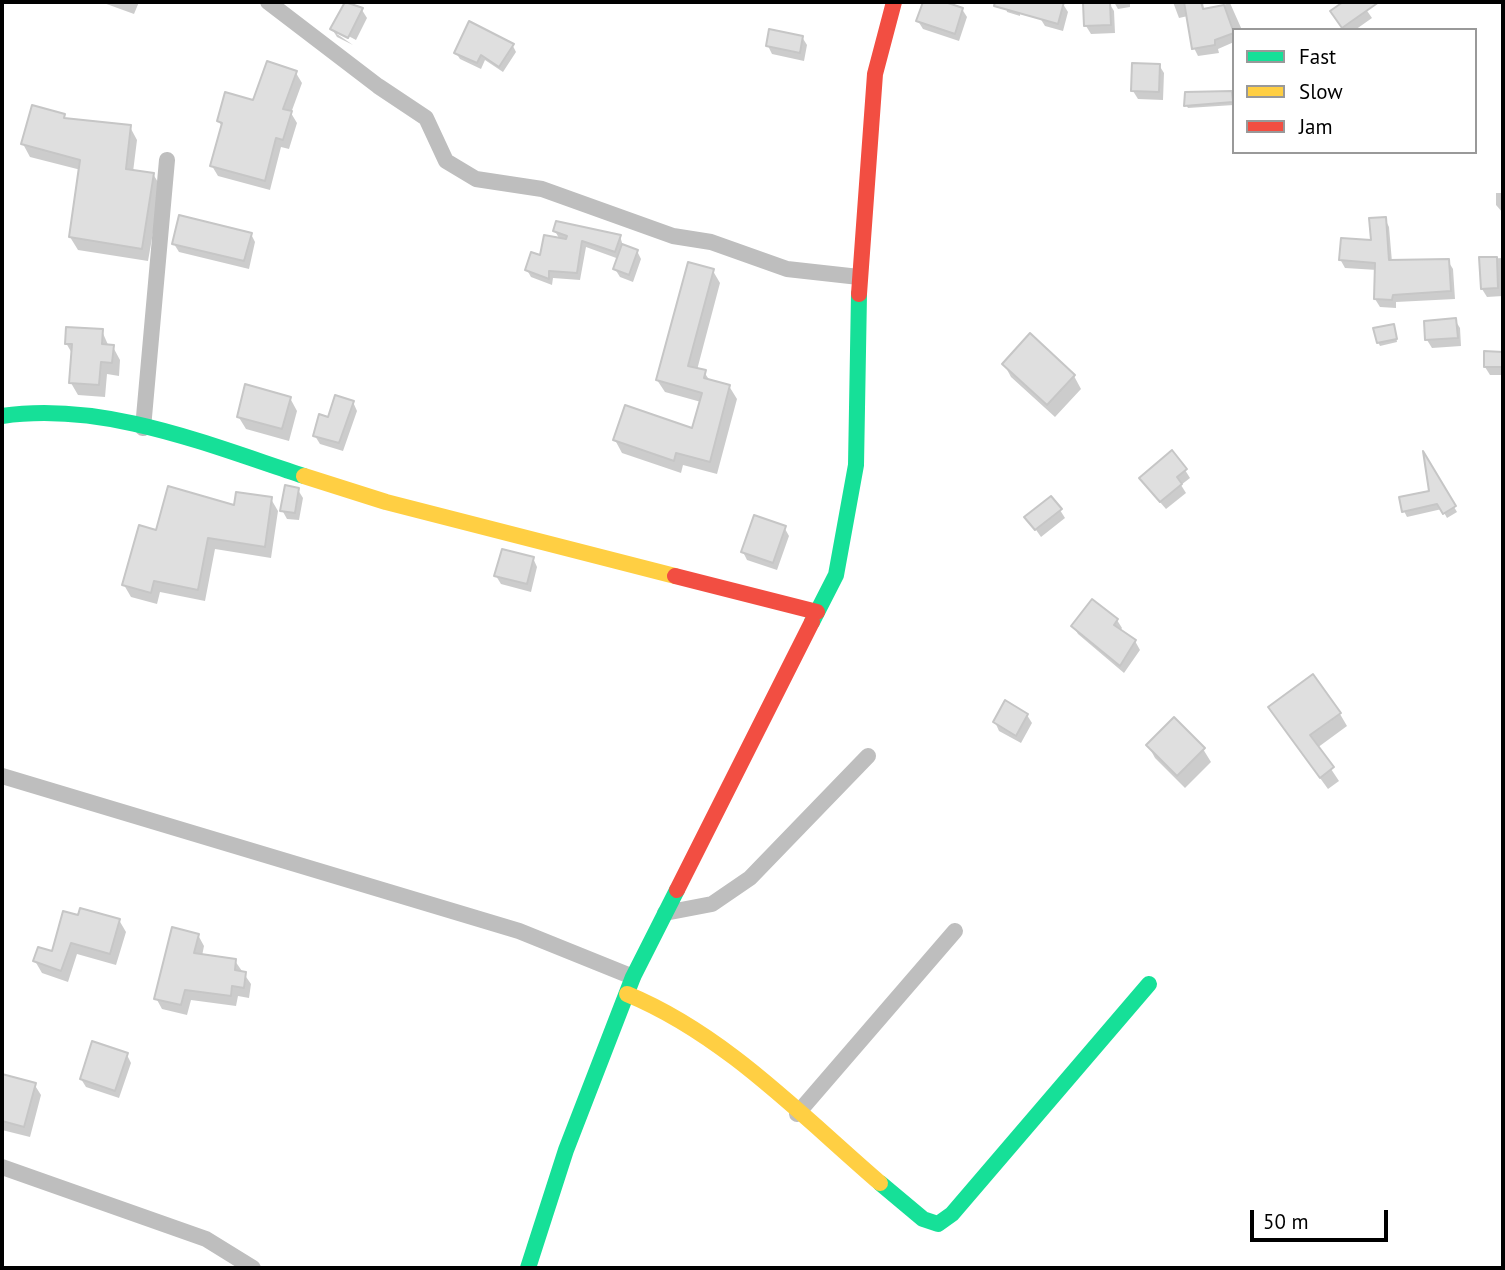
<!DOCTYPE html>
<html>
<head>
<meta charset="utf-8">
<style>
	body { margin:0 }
	#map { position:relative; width:1505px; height:1270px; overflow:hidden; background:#fff; font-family:"PT Sans",sans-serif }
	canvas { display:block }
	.frame { position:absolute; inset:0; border:4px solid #000; pointer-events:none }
	.legend { position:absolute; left:1232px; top:28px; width:245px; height:126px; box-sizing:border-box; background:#fff; border:2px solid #999; margin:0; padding:9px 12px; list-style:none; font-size:21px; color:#000 }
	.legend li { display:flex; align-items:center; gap:14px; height:35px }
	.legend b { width:35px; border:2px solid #999 }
	.scale { position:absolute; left:1250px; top:1210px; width:138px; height:32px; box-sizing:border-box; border:4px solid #000; border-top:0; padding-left:9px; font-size:21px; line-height:24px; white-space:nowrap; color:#000; -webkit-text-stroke:5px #fff; paint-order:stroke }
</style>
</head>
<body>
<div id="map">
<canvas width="1505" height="1270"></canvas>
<div class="frame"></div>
<ul class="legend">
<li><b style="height:9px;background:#16e098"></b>Fast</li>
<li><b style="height:9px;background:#ffcf43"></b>Slow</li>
<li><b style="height:9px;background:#f24e42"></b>Jam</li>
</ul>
<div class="scale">50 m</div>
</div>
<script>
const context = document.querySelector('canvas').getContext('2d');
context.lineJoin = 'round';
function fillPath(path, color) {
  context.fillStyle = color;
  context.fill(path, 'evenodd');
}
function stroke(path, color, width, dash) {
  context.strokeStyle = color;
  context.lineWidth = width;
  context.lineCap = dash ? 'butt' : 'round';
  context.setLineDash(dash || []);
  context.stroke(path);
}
fillPath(new Path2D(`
	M 101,2 L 139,2 L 134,14 Z
	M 346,2 L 362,10 L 367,18 L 356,40 L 337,30 L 337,34 L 353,45 L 337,37 L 332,29 Z
	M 925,2 L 939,2 L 962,9 L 967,17 L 959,41 L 923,29 L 918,21 Z
	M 1005,2 L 1020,2 L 1020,16 L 1007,12 Z
	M 1045,2 L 1063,4 L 1068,12 L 1063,31 L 1045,26 L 1040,18 Z
	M 1114,2 L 1130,2 L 1130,7 L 1118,9 Z
	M 1173,2 L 1203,2 L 1204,10 L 1230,3 L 1242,30 L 1234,30 L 1234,42 L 1218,49 L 1219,53 L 1198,56 L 1194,48 L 1188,16 L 1179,18 Z
	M 1346,2 L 1361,2 L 1372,18 L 1355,30 L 1344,30 L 1333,11 Z
	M 1109,3 L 1114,11 L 1115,33 L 1091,34 L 1086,26 L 1085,4 Z
	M 802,37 L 807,45 L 804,61 L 772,54 L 768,46 Z
	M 513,46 L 516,52 L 503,72 L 485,60 L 481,69 L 460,59 L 456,53 Z
	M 1159,65 L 1164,73 L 1163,100 L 1138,99 L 1133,91 Z
	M 296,73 L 302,83 L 291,113 L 297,123 L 289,149 L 281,147 L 270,190 L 218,176 L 212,166 L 222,127 L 219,121 L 254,102 Z
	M 1231,93 L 1234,105 L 1188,108 L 1186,105 Z
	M 64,116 L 66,120 L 130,127 L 137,140 L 133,172 L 153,174 L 161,187 L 148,261 L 78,250 L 70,237 L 81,170 L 30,157 L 23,144 Z
	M 1496,193 L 1503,193 L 1503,213 L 1496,205 Z
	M 1385,219 L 1389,227 L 1392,262 L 1448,261 L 1453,269 L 1455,299 L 1396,302 L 1396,308 L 1380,307 L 1375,299 L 1377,270 L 1345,268 L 1340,259 L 1373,242 Z
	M 555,231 L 620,236 L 623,246 L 637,251 L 641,259 L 633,282 L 620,277 L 615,269 L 619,259 L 586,247 L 580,280 L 553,278 L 552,285 L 531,277 L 527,270 L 560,240 Z
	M 251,234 L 255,242 L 249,269 L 179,252 L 174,244 Z
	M 1503,258 L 1503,296 L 1487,297 L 1482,289 L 1481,259 Z
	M 713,271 L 720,283 L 697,370 L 704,372 L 710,381 L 729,386 L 737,399 L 717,474 L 683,465 L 681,473 L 622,453 L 615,440 L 693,430 L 701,402 L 665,392 L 657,380 Z
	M 1455,320 L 1460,328 L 1461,346 L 1432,348 L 1427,340 L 1426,322 Z
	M 1395,329 L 1397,342 L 1380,346 L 1378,342 Z
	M 102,331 L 109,347 L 113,347 L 120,360 L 119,376 L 107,374 L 105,397 L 78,395 L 71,383 L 73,355 L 66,343 Z
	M 1486,353 L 1503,354 L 1503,375 L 1490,375 L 1485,367 Z
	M 1004,364 L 1074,376 L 1081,389 L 1055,417 L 1011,377 Z
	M 290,398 L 297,411 L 289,441 L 246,429 L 238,416 Z
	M 353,402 L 357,411 L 343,451 L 320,444 L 315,436 L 330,419 Z
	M 1426,459 L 1457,512 L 1447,518 L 1442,509 L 1407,517 L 1404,511 L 1431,492 Z
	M 1185,470 L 1190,478 L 1181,485 L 1186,493 L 1166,509 L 1146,486 Z
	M 298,490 L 303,498 L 299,520 L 287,519 L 282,510 Z
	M 271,499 L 278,511 L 271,558 L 215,549 L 205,601 L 160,592 L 157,604 L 131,597 L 124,585 L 236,507 Z
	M 1060,510 L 1065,518 L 1041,537 L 1027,517 Z
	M 784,527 L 789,536 L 777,570 L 747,560 L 743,552 Z
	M 533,558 L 537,567 L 531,592 L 501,584 L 496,576 Z
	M 1117,620 L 1122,628 L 1120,631 L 1135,641 L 1140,650 L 1124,673 L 1078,634 L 1073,626 Z
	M 1340,714 L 1347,726 L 1317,748 L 1339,781 L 1328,789 L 1278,720 Z
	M 1027,715 L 1032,723 L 1021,743 L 999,731 L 995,722 Z
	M 1148,745 L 1203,749 L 1211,762 L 1185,788 L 1155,758 Z
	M 79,917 L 119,920 L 126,932 L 116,965 L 77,954 L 68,982 L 42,973 L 35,961 L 53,954 Z
	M 198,935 L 204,946 L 202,956 L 235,961 L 251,984 L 249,998 L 238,996 L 236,1006 L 191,1000 L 187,1015 L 162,1009 L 156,998 Z
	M 127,1055 L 131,1063 L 119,1098 L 86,1087 L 81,1079 Z
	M 2,1075 L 34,1084 L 41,1095 L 30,1137 L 2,1130 Z`), '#0003');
const building = new Path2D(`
	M 345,2 L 363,8 L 348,38 L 330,29 Z
	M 923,2 L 945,2 L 963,8 L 955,34 L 916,21 Z
	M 995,2 L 1064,2 L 1058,24 L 994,6 Z
	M 1110,2 L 1111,25 L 1084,26 L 1083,3 Z
	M 1184,2 L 1201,2 L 1203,9 L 1224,5 L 1234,33 L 1215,40 L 1215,45 L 1192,49 Z
	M 1343,2 L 1379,2 L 1342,28 L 1330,11 Z
	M 469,21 L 514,44 L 499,67 L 481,55 L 477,63 L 454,53 Z
	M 769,29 L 803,36 L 800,53 L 766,46 Z
	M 267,61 L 297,71 L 283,109 L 292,111 L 283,140 L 276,138 L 265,181 L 210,166 L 222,123 L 217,121 L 225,92 L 253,100 Z
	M 1132,63 L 1160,64 L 1159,92 L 1131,91 Z
	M 1232,91 L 1233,102 L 1184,106 L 1185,92 Z
	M 32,105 L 65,114 L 64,118 L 131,125 L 126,169 L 154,173 L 142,249 L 69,237 L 80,160 L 21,144 Z
	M 179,215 L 252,233 L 244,261 L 172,244 Z
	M 1386,217 L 1389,260 L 1449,259 L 1451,291 L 1393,295 L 1392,300 L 1374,299 L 1375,263 L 1339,260 L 1341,238 L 1371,240 L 1369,218 Z
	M 556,221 L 621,235 L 615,252 L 582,241 L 577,273 L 549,271 L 549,279 L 525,270 L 531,252 L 540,255 L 544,235 L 566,239 L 567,236 L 553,231 Z
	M 622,244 L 638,250 L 629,275 L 613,269 Z
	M 1479,257 L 1497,257 L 1498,288 L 1481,289 Z
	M 688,262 L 714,269 L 688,366 L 706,370 L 704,378 L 730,385 L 710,462 L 676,453 L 674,461 L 613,440 L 625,405 L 692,428 L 702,393 L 656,380 Z
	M 1456,318 L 1458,338 L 1425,340 L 1424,321 Z
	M 1394,324 L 1397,339 L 1377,343 L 1373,328 Z
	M 66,327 L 103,329 L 102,344 L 114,345 L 112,363 L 101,362 L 99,385 L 69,383 L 72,344 L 65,344 Z
	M 1030,333 L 1075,375 L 1047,405 L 1002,364 Z
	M 1484,351 L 1503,352 L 1503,367 L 1484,367 Z
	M 245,384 L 291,397 L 282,429 L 237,417 Z
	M 335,395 L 354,401 L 339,443 L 313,436 L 319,414 L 328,417 Z
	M 1172,450 L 1187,469 L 1177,477 L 1182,484 L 1160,502 L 1139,478 Z
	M 1423,451 L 1456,506 L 1443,514 L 1437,504 L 1402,512 L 1399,497 L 1429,491 Z
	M 285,485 L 299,488 L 295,513 L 280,511 Z
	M 168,486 L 234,505 L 236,492 L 272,497 L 265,547 L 208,538 L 198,590 L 154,581 L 151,593 L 122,585 L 139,525 L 156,530 Z
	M 1051,496 L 1062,509 L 1035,530 L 1024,517 Z
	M 754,515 L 786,526 L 773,563 L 741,552 Z
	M 502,549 L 534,557 L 527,584 L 494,576 Z
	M 1092,599 L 1118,619 L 1114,625 L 1136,640 L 1120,666 L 1071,626 Z
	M 1313,674 L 1341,713 L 1310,735 L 1334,767 L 1320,778 L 1268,707 Z
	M 1005,700 L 1028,714 L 1016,736 L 993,722 Z
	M 1174,717 L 1205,748 L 1177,776 L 1146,745 Z
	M 80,908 L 120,919 L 110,954 L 71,943 L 61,971 L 33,961 L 38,947 L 52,951 L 63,911 L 78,915 Z
	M 172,927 L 199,934 L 194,953 L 236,959 L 235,970 L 246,972 L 244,988 L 232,986 L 231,996 L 185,990 L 181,1005 L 154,999 Z
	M 92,1041 L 128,1053 L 115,1091 L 80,1079 Z
	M 2,1074 L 36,1083 L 24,1127 L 2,1121 Z`);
fillPath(building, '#dfdfdf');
stroke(building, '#c6c6c6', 2);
stroke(new Path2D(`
	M 268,2 L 378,86 L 426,118 L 446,161 L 476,179 L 542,189 L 673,236 L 711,242 L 787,269 L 859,277
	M 143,428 L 167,160
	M 2,776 L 519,931 L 633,977
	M 665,913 L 712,904 L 750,878 L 868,756
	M 797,1114 L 955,931
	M 2,1167 L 206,1239 L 253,1268`), '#bebebe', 16);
stroke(new Path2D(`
	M 2,416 C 104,401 209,445 304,476
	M 812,622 L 836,575 L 856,465 L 859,294
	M 880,1183 L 923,1219 L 938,1224 L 952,1214 L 1149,984
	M 528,1268 L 566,1150 L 633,977 L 677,890`), '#16e098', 16);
stroke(new Path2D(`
	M 304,476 L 386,502 L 675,576
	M 627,994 C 724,1034 801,1115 880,1183`), '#ffcf43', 16);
stroke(new Path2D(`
	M 859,294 L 875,74 L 894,2
	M 675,576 L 817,612
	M 677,890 L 812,622`), '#f24e42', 16);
</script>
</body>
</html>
